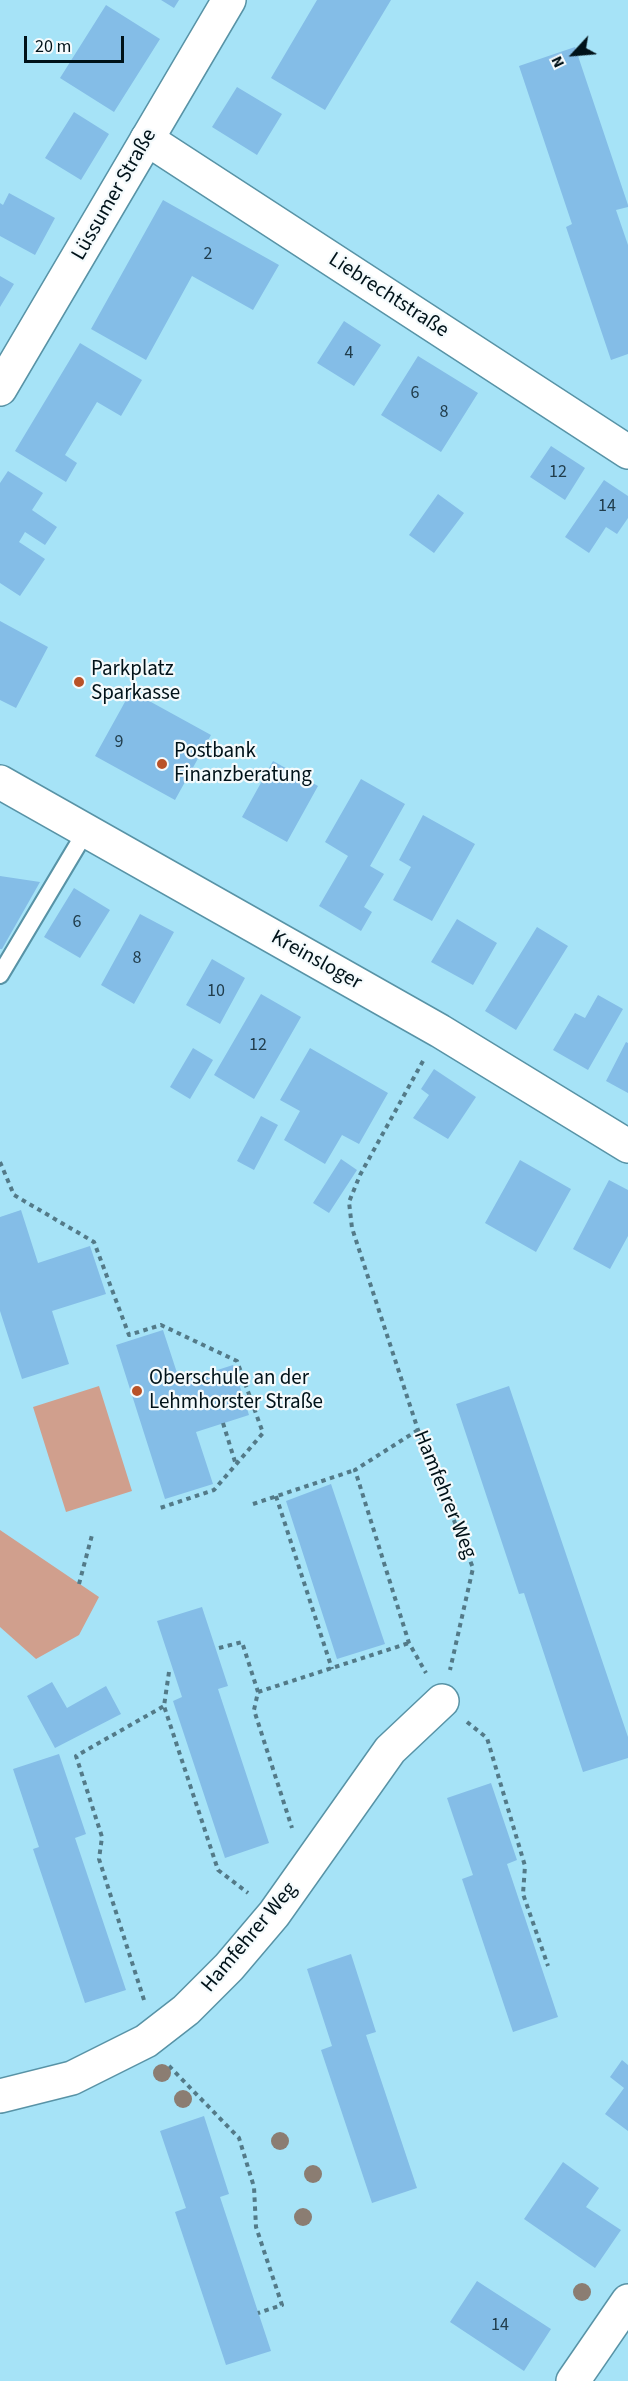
<!DOCTYPE html>
<html>
<head>
<meta charset="utf-8">
<style>
	body { margin:0 }
	#map { position:relative; width:628px; height:2381px; overflow:hidden; background:#a6e3f7; font-family:"Source Sans 3",sans-serif }
	canvas { display:block }
	.north { position:absolute; left:544px; top:24px; width:60px; height:60px; -webkit-text-stroke:4px #f4fafc; paint-order:stroke; rotate:244deg; font-size:16px; font-weight:700; line-height:24px; text-align:center; color:#001219 }
	.north::after { content:''; display:block; margin:auto; width:21px; height:27px; background:#001219; clip-path:polygon(50% 0,100% 100%,50% 72%,0 100%) }
	.scale { position:absolute; left:24px; top:36px; width:100px; height:27px; box-sizing:border-box; border:3px solid #001219; border-top:0; padding-left:8px; font-size:18px; line-height:21px; white-space:nowrap; color:#001219; -webkit-text-stroke:4px #f4fafc; paint-order:stroke }
</style>
</head>
<body>
<div id="map">
<canvas width="628" height="2381"></canvas>
<div class="north">N</div>
<div class="scale">20 m</div>
</div>
<script>
const context = document.querySelector('canvas').getContext('2d');
context.lineJoin = 'round';
function fillPath(path, color) {
  context.fillStyle = color;
  context.fill(path, 'evenodd');
}
function stroke(path, color, width, dash) {
  context.strokeStyle = color;
  context.lineWidth = width;
  context.lineCap = dash ? 'butt' : 'round';
  context.setLineDash(dash || []);
  context.stroke(path);
}
function drawText(font, color, halo, rows, align = 'center') {
  context.font = font + ' "Source Sans 3",sans-serif';
  context.lineWidth = 4.5;
  context.setLineDash([]);
  context.textBaseline = 'middle';
  context.strokeStyle = halo;
  context.fillStyle = color;
  for (const [text, x, y, turn = 0] of rows) {
    context.save();
    context.translate(x, y);
    context.rotate((+turn || 0) * Math.PI / 180);
    context.textAlign = isNaN(turn) ? turn : align;
    if (halo) context.strokeText(text, 0, 0);
    context.fillText(text, 0, 0);
    context.restore();
  }
}
fillPath(new Path2D(`
	M 99,1386 L 132,1491 L 66,1512 L 33,1407 Z
	M 0,1530 L 99,1597 L 79,1635 L 36,1659 L 0,1627 Z`), '#d09f8d');
fillPath(new Path2D(`
	M 161,0 L 179,0 L 174,8 Z
	M 317,0 L 391,0 L 325,110 L 271,78 Z
	M 106,5 L 160,39 L 114,112 L 60,78 Z
	M 575,47 L 628,205 L 628,207 L 616,210 L 628,245 L 628,354 L 611,360 L 566,227 L 572,224 L 519,66 Z
	M 237,87 L 282,114 L 257,155 L 212,127 Z
	M 74,112 L 109,134 L 81,180 L 45,158 Z
	M 9,193 L 55,218 L 35,255 L 0,236 L 0,203 L 3,205 Z
	M 163,200 L 279,265 L 253,310 L 192,276 L 146,360 L 91,329 Z
	M 0,276 L 14,284 L 0,307 Z
	M 344,321 L 381,345 L 354,386 L 317,363 Z
	M 80,343 L 142,380 L 121,416 L 97,402 L 65,455 L 77,463 L 66,482 L 15,451 Z
	M 418,356 L 478,393 L 441,452 L 381,415 Z
	M 551,446 L 585,468 L 565,500 L 530,477 Z
	M 8,471 L 43,493 L 32,510 L 57,527 L 45,545 L 25,532 L 19,542 L 45,559 L 20,596 L 0,583 L 0,483 Z
	M 604,480 L 628,496 L 628,518 L 617,534 L 606,527 L 589,553 L 565,537 Z
	M 438,494 L 464,513 L 434,553 L 409,535 Z
	M 0,621 L 48,647 L 16,708 L 0,700 Z
	M 131,691 L 211,735 L 175,800 L 95,756 Z
	M 273,761 L 318,786 L 287,842 L 242,817 Z
	M 361,779 L 405,804 L 370,866 L 384,874 L 364,907 L 372,912 L 361,931 L 319,906 L 348,856 L 325,842 Z
	M 423,815 L 475,844 L 432,921 L 393,900 L 411,867 L 399,860 Z
	M 0,876 L 40,882 L 2,949 L 0,949 Z
	M 74,888 L 110,910 L 80,958 L 44,937 Z
	M 140,914 L 174,932 L 134,1004 L 101,985 Z
	M 457,919 L 497,943 L 473,985 L 431,962 Z
	M 537,927 L 568,946 L 516,1030 L 485,1011 Z
	M 212,959 L 245,978 L 220,1024 L 186,1005 Z
	M 261,994 L 301,1017 L 254,1099 L 214,1075 Z
	M 598,995 L 623,1009 L 588,1070 L 553,1050 L 575,1013 L 585,1018 Z
	M 626,1042 L 628,1043 L 628,1093 L 606,1081 Z
	M 193,1048 L 213,1060 L 190,1099 L 170,1087 Z
	M 310,1048 L 388,1093 L 359,1144 L 342,1135 L 325,1164 L 284,1140 L 300,1111 L 280,1100 Z
	M 434,1069 L 476,1097 L 448,1139 L 413,1118 L 429,1095 L 421,1089 Z
	M 261,1116 L 278,1125 L 254,1170 L 237,1161 Z
	M 341,1159 L 357,1170 L 329,1213 L 313,1203 Z
	M 520,1160 L 571,1189 L 536,1252 L 485,1223 Z
	M 609,1180 L 628,1190 L 628,1236 L 610,1269 L 573,1249 Z
	M 21,1210 L 38,1263 L 90,1246 L 106,1294 L 52,1311 L 69,1364 L 22,1379 L 0,1311 L 0,1217 Z
	M 163,1330 L 180,1382 L 233,1365 L 249,1415 L 196,1432 L 213,1484 L 165,1499 L 116,1345 Z
	M 509,1386 L 628,1737 L 628,1758 L 583,1772 L 524,1593 L 519,1594 L 456,1404 Z
	M 331,1484 L 385,1644 L 337,1659 L 286,1501 Z
	M 202,1607 L 228,1686 L 218,1689 L 269,1843 L 225,1858 L 173,1701 L 182,1697 L 157,1621 Z
	M 52,1682 L 67,1708 L 106,1686 L 121,1714 L 55,1748 L 27,1696 Z
	M 59,1754 L 86,1834 L 75,1838 L 126,1990 L 85,2003 L 33,1849 L 39,1847 L 13,1769 Z
	M 491,1783 L 517,1860 L 507,1864 L 558,2017 L 513,2032 L 462,1879 L 473,1875 L 447,1798 Z
	M 351,1954 L 376,2032 L 366,2035 L 417,2188 L 372,2203 L 321,2050 L 332,2046 L 307,1969 Z
	M 622,2060 L 628,2065 L 628,2131 L 605,2114 L 624,2088 L 610,2077 Z
	M 204,2116 L 229,2194 L 220,2197 L 271,2351 L 226,2365 L 175,2212 L 186,2208 L 160,2131 Z
	M 563,2162 L 599,2188 L 586,2207 L 621,2230 L 595,2268 L 524,2219 Z
	M 477,2281 L 551,2329 L 524,2371 L 450,2322 Z`), '#84bde7');
const service = new Path2D(`
	M 0,975 L 86,831`);
const minor = new Path2D(`
	M 147,139 L 628,452
	M 0,2096 L 72,2078 L 146,2041 L 186,2010 L 229,1967 L 274,1914 L 390,1750 L 442,1701`);
const tertiary = new Path2D(`
	M 573,2381 L 628,2301`);
const secondary = new Path2D(`
	M 0,389 L 229,0
	M 0,782 L 440,1031 L 628,1146`);
stroke(service, '#5893a6', 20);
stroke(minor, '#5893a6', 36);
stroke(tertiary, '#5893a6', 36);
stroke(secondary, '#5893a6', 36);
stroke(new Path2D(`
	M 423,1061 L 360,1175 L 349,1202 L 352,1228 L 418,1430 L 473,1568 L 450,1670
	M 0,1162 L 14,1195 L 94,1242 L 129,1335 L 161,1325 L 237,1361 L 263,1433 L 214,1490 L 160,1508
	M 223,1423 L 236,1465
	M 418,1430 L 355,1470 L 409,1643 L 426,1673
	M 276,1496 L 332,1669
	M 253,1504 L 355,1470
	M 79,1584 L 92,1535
	M 219,1648 L 242,1642 L 258,1692 L 254,1710 L 292,1828
	M 169,1672 L 164,1706 L 218,1870 L 248,1893
	M 258,1692 L 409,1643
	M 467,1722 L 487,1738 L 525,1866 L 523,1894 L 548,1966
	M 144,2000 L 99,1859 L 102,1837 L 76,1756 L 164,1706
	M 169,2066 L 239,2138 L 254,2187 L 256,2227 L 282,2305 L 258,2313`), '#537a88', 4, [4.5, 4.5]);
stroke(service, '#fff', 16);
stroke(minor, '#fff', 33);
stroke(tertiary, '#fff', 33);
stroke(secondary, '#fff', 33);
context.fillStyle = '#8b7d72';
for (const [x, y] of [
	[162,2073],
	[183,2099],
	[280,2141],
	[313,2174],
	[303,2217],
	[582,2292]
]) {
  context.beginPath();
  context.arc(x, y, 9, 0, 2 * Math.PI);
  context.fill();
}
for (const [x, y, r, color] of [
	[79,682,6,"#b95228"],
	[162,764,6,"#b95228"],
	[137,1391,6,"#b95228"]
]) {
  const dot = new Path2D();
  dot.arc(x, y, r, 0, 2 * Math.PI);
  context.fillStyle = color;
  context.fill(dot);
  stroke(dot, '#f4fafc', 2);
}
drawText('18px', '#213d4c', null, [
	["2",208,255],
	["4",349,354],
	["6",415,394],
	["8",444,413],
	["12",558,473],
	["14",607,507],
	["9",119,743],
	["6",77,923],
	["8",137,959],
	["10",216,992],
	["12",258,1046],
	["14",500,2326]
]);
drawText('21px', '#001219', '#f4fafc', [
	["Lüssumer Straße",115,195,-60],
	["Liebrechtstraße",388,296,33],
	["Kreinsloger",316,961,29],
	["Hamfehrer Weg",444,1495,68],
	["Hamfehrer Weg",250,1938,-50]
]);
drawText('21px', '#001219', '#f4fafc', [
	["Parkplatz",91,670],
	["Sparkasse",91,694],
	["Postbank",174,752],
	["Finanzberatung",174,776],
	["Oberschule an der",149,1379],
	["Lehmhorster Straße",149,1403]
], 'left');
</script>
</body>
</html>
